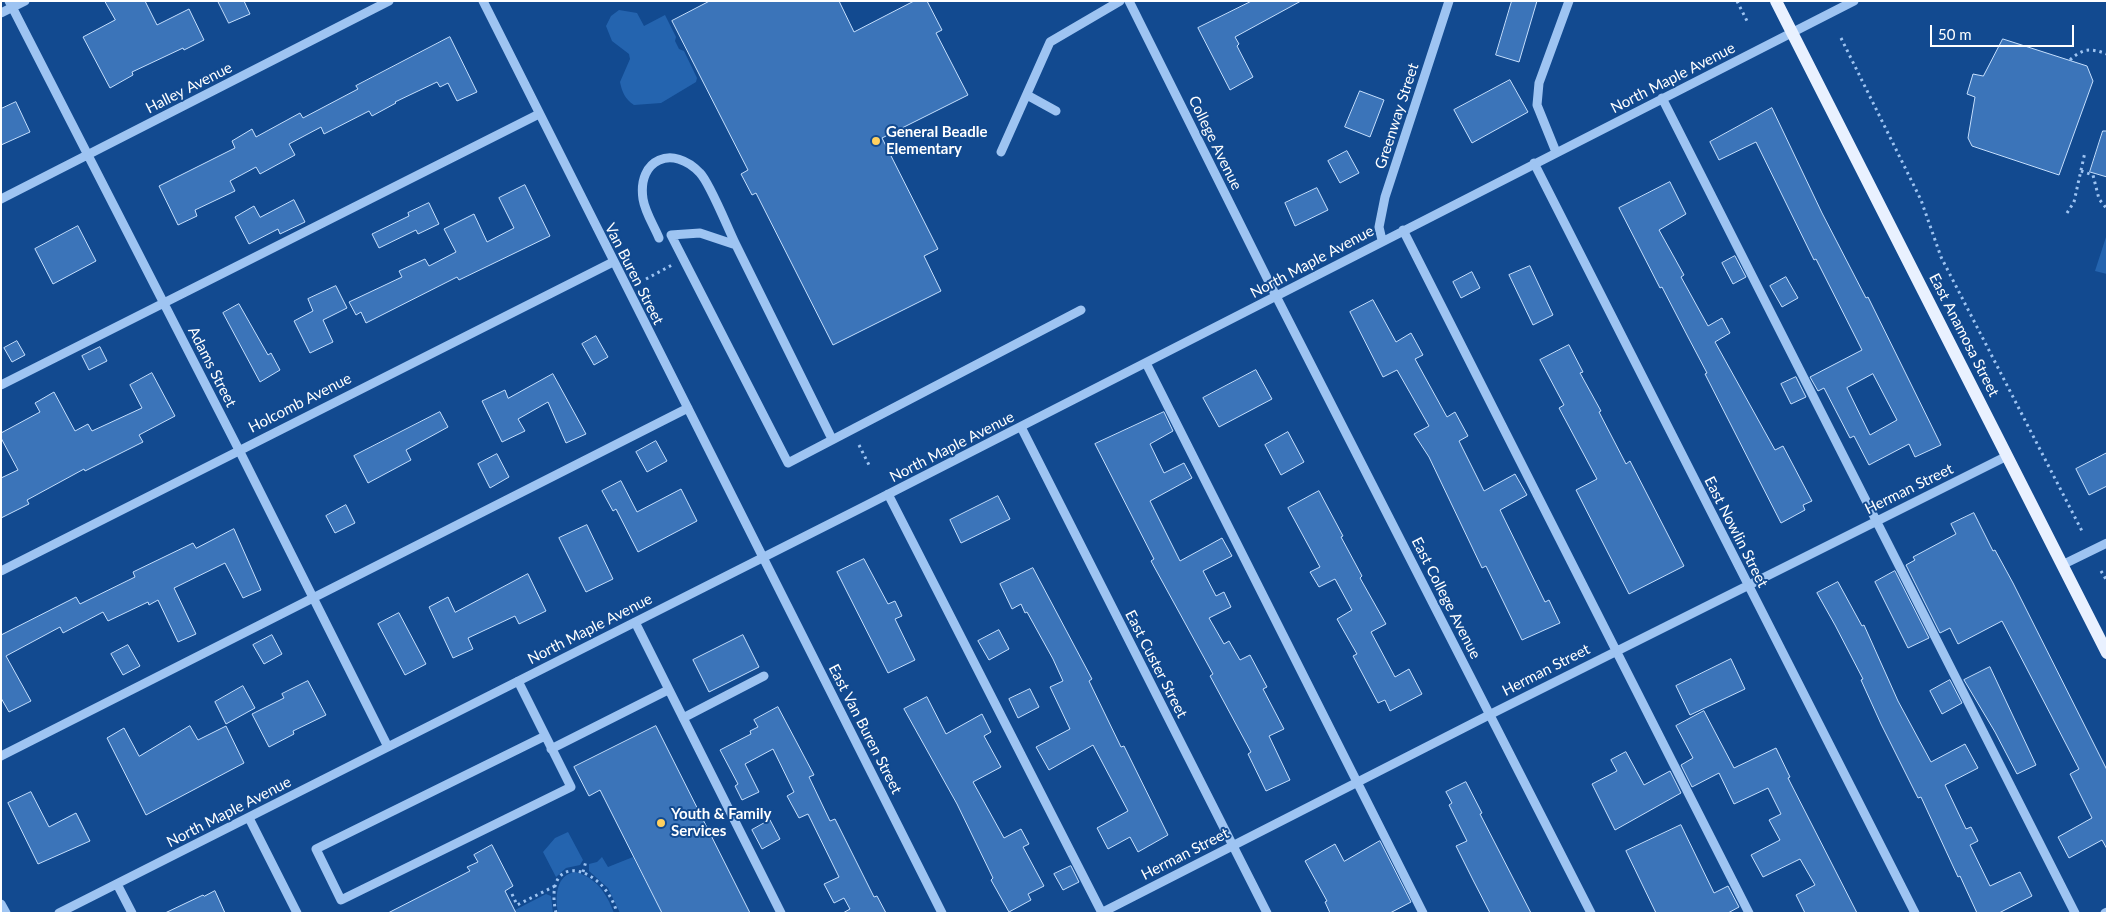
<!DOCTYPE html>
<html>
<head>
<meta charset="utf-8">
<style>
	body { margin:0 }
	#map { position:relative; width:2108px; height:914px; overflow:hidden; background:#124a90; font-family:Lato,sans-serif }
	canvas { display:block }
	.frame { position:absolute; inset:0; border:2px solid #fff; pointer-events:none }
	.scale { position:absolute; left:1930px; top:25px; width:144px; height:22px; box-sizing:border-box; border:2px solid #fff; border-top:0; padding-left:6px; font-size:15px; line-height:18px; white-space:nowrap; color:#fff; -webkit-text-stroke:4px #124a90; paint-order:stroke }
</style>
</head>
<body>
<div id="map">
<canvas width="2108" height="914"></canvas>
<div class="frame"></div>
<div class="scale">50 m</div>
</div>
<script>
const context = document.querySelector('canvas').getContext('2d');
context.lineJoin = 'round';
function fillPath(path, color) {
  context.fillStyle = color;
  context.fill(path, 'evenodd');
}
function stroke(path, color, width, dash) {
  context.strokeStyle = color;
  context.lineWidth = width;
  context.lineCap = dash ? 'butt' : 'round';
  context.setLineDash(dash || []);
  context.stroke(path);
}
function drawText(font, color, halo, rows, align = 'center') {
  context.font = font + ' Lato,sans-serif';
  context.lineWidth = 4;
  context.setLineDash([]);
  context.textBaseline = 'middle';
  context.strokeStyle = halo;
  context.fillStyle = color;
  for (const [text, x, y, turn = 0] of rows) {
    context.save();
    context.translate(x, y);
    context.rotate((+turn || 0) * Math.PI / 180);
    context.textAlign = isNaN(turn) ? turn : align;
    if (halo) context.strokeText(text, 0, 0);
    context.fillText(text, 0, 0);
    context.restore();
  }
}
fillPath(new Path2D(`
	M 619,10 L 637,13 L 644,26 L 665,15 L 676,37 L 675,41 L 679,49 L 684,51 L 697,78 L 696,82 L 661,103 L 634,105 C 625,99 622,92 620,82 L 630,59 L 629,54 L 612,41 L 606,26 L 611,16 Z
	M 2107,234 L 2107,274 L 2095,271 Z
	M 568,832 L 583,860 L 580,865 L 566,868 L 556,877 L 543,852 L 555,838 Z
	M 602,857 L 608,867 L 633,857 L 662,913 L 620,913 L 608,888 L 589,871 L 589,864 L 597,862 Z
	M 575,872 C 596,877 607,894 614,913 L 558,913 C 555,896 556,875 575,872 Z
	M 546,894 L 551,896 L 553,913 L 516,913 L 515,910 Z`), '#2464af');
const building = new Path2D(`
	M 105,1 L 145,1 L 157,25 L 189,9 L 204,40 L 184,50 L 183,48 L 132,72 L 133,75 L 110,88 L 83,37 L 115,20 Z
	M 218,1 L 244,1 L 250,14 L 229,23 Z
	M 710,1 L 839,1 L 854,32 L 914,1 L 927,1 L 942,30 L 936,33 L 968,95 L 882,138 L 938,249 L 924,256 L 941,291 L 833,345 L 756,193 L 752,195 L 741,174 L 748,170 L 672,21 Z
	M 1252,1 L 1301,1 L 1235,37 L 1239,44 L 1237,46 L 1253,77 L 1230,90 L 1198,28 Z
	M 1512,1 L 1537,1 L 1519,62 L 1496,55 Z
	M 450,37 L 477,92 L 457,101 L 448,83 L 440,87 L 437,82 L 395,102 L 396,103 L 372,116 L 369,111 L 324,134 L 321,127 L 289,144 L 295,155 L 260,174 L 256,167 L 230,181 L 235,191 L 195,210 L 197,216 L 178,225 L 159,186 L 235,148 L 232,141 L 252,129 L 256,137 L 300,113 L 303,118 L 358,89 L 356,86 Z
	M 2003,39 L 2087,66 L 2093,81 L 2059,175 L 1972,146 L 1968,138 L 1975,97 L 1967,94 L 1973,74 L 1983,76 Z
	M 1510,80 L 1528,112 L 1472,143 L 1454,110 Z
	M 1360,91 L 1384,100 L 1370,137 L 1345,127 Z
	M 16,102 L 30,132 L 1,145 L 1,109 Z
	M 1772,108 L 1822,213 L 1866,298 L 1868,297 L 1941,445 L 1915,457 L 1909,444 L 1869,465 L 1854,436 L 1850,438 L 1824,388 L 1818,391 L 1810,377 L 1862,350 L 1816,259 L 1814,260 L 1756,142 L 1719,160 L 1710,142 ZM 1873,374 L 1897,420 L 1870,435 L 1847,388 Z
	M 2103,131 L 2107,131 L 2107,177 L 2090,172 Z
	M 1347,151 L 1359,173 L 1340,183 L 1328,161 Z
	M 1670,182 L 1686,214 L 1659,230 L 1684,275 L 1681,277 L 1708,326 L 1722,318 L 1730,333 L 1715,342 L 1775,450 L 1783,446 L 1812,501 L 1803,505 L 1805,510 L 1781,523 L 1705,374 L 1707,373 L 1688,337 L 1662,287 L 1660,288 L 1619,208 Z
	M 525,185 L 550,236 L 459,280 L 457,277 L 366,323 L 361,312 L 356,315 L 349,302 L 402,277 L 399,271 L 425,259 L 429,266 L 456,252 L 444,229 L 474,214 L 487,242 L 514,228 L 499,198 Z
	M 1317,188 L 1328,210 L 1295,226 L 1285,203 Z
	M 294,200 L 305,222 L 280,234 L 278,229 L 249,244 L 235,217 L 254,206 L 260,217 Z
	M 429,203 L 439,224 L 418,234 L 416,230 L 379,248 L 372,234 L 409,216 L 408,213 Z
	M 78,226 L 96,261 L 53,284 L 35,249 Z
	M 1735,256 L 1746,277 L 1733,284 L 1722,263 Z
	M 1530,266 L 1553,315 L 1533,325 L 1509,275 Z
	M 1472,272 L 1480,288 L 1461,298 L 1453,282 Z
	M 1786,277 L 1798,298 L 1782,307 L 1770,286 Z
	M 336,286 L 347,308 L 323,320 L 333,342 L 310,353 L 294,321 L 313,311 L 308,299 Z
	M 1373,300 L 1396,342 L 1411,333 L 1423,355 L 1415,359 L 1447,417 L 1455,412 L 1468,436 L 1459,441 L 1484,491 L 1515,474 L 1527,495 L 1500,510 L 1545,602 L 1549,600 L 1560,623 L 1522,640 L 1486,566 L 1482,568 L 1429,457 L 1414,434 L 1429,426 L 1397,370 L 1383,377 L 1350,312 Z
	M 239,304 L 268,355 L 271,353 L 280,370 L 260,382 L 223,313 Z
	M 596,336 L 608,357 L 594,365 L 582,344 Z
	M 17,341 L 25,355 L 12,362 L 4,348 Z
	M 1569,345 L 1583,372 L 1580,373 L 1601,411 L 1599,412 L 1626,464 L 1630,461 L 1684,566 L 1629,594 L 1576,490 L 1597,479 L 1559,408 L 1564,405 L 1540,360 Z
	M 100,347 L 107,361 L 89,370 L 82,356 Z
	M 1256,370 L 1272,399 L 1219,427 L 1203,398 Z
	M 152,373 L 175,416 L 139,435 L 143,442 L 85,471 L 84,469 L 27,500 L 29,504 L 1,518 L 1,478 L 18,470 L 1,438 L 1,433 L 40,412 L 35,403 L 54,392 L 75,431 L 88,424 L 92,431 L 142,408 L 130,385 Z
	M 553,374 L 586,434 L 566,443 L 548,402 L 518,419 L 525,431 L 502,442 L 482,401 L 505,390 L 508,398 Z
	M 1796,377 L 1806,397 L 1791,404 L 1781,384 Z
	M 440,412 L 448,427 L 406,450 L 411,460 L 368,483 L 354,456 Z
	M 1164,412 L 1173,431 L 1150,444 L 1164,473 L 1184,463 L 1192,478 L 1150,501 L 1180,561 L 1222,538 L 1232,556 L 1203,571 L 1216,596 L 1224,592 L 1231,607 L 1209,618 L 1224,644 L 1229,641 L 1240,660 L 1250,655 L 1267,687 L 1263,689 L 1284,729 L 1269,736 L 1290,780 L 1266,791 L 1248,754 L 1251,752 L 1210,676 L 1213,674 L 1151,561 L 1154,559 L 1095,444 Z
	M 1288,432 L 1304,462 L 1281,475 L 1265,445 Z
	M 656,441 L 667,461 L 647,472 L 636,452 Z
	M 2107,453 L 2107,486 L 2089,495 L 2076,469 Z
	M 497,454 L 509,477 L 490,488 L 478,464 Z
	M 621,481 L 637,512 L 681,489 L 697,521 L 638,552 L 616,509 L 613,511 L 602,491 Z
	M 1319,491 L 1343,536 L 1341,537 L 1362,576 L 1360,578 L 1386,624 L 1371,632 L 1395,677 L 1409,669 L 1422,694 L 1390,711 L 1385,700 L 1378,703 L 1353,656 L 1357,654 L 1337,619 L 1352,610 L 1335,579 L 1319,587 L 1310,572 L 1320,567 L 1288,508 Z
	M 998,496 L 1010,519 L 961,543 L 950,520 Z
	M 346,505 L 355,523 L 335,533 L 326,516 Z
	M 1974,513 L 1993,551 L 1995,550 L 2013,583 L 2107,770 L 2107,849 L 2102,840 L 2069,858 L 2058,837 L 2092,818 L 2070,774 L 2079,769 L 2002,621 L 1958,644 L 1950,628 L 1940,633 L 1906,565 L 1915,560 L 1913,557 L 1956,534 L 1951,524 Z
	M 587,525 L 613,579 L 586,592 L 559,538 Z
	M 234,529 L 261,590 L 243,598 L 225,563 L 174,588 L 196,634 L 178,642 L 158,600 L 149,605 L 148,602 L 108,621 L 103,612 L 63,633 L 60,627 L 6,656 L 31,701 L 9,712 L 1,698 L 1,635 L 76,597 L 80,604 L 135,577 L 133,572 L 193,543 L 196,548 Z
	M 864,559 L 888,604 L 895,601 L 902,616 L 895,619 L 915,660 L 888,673 L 837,572 Z
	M 1033,568 L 1092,679 L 1089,681 L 1121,747 L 1124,746 L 1168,835 L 1138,852 L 1130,837 L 1108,849 L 1097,828 L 1128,811 L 1093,745 L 1049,770 L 1036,747 L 1070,729 L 1050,687 L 1063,681 L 1053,659 L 1027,612 L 1025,613 L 1021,604 L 1012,609 L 1000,584 Z
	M 1895,571 L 1929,638 L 1908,648 L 1875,582 Z
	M 528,574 L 546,611 L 519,624 L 515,616 L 468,638 L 473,649 L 453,658 L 429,607 L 448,597 L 455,612 Z
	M 1838,582 L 1862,626 L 1864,625 L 1898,701 L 1931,762 L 1965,744 L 1978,768 L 1945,785 L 1966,829 L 1971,827 L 1978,841 L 1970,845 L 1990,886 L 2020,872 L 2032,896 L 1999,913 L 1977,913 L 1960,876 L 1958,877 L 1921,797 L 1918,798 L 1881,724 L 1861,680 L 1863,679 L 1835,625 L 1817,593 Z
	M 399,613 L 426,664 L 405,675 L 378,624 Z
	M 999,630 L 1009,649 L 989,660 L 978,641 Z
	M 272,635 L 282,654 L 264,664 L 253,645 Z
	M 743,635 L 759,667 L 709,692 L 693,660 Z
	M 128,645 L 140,666 L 123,675 L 111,654 Z
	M 1731,659 L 1745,689 L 1690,715 L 1676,686 Z
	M 1990,667 L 2036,765 L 2017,774 L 1995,732 L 1964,680 Z
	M 1950,680 L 1962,703 L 1942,714 L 1930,691 Z
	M 308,681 L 326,715 L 293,731 L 294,734 L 269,747 L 252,714 L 284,698 L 282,694 Z
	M 243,686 L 255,708 L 226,724 L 215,702 Z
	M 1030,689 L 1039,707 L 1018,718 L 1009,699 Z
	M 927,697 L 946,734 L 982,714 L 991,732 L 984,736 L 1001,767 L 973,782 L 1004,838 L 1021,829 L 1029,844 L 1023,847 L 1044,886 L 1028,894 L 1031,900 L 1009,912 L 991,880 L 993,878 L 957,804 L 904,709 Z
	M 778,707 L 814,775 L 809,777 L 830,821 L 835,819 L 874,897 L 877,896 L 886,913 L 843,913 L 850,909 L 844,898 L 834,903 L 824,884 L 839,877 L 808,814 L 799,818 L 787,796 L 794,792 L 773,749 L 745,764 L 759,792 L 742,800 L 735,786 L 738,784 L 720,750 L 751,734 L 750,731 L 758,727 L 754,720 Z
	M 1704,711 L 1734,768 L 1776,748 L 1790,777 L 1788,778 L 1857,913 L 1805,913 L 1796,895 L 1815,885 L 1800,859 L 1763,877 L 1751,855 L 1780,840 L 1769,820 L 1781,814 L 1768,788 L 1734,804 L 1719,773 L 1692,787 L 1681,765 L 1693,758 L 1676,726 Z
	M 190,726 L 198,740 L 226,726 L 244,763 L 146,815 L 107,738 L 124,728 L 139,756 Z
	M 656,726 L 750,913 L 662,913 L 600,790 L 589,796 L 574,767 Z
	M 1626,752 L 1644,785 L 1670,771 L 1681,793 L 1615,830 L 1592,784 L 1617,771 L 1611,760 Z
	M 1466,782 L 1482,813 L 1480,814 L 1531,913 L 1490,913 L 1473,880 L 1456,846 L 1467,841 L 1449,805 L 1452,803 L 1446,792 Z
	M 31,792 L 49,827 L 76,813 L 90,841 L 38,864 L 8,803 Z
	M 770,820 L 780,839 L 762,849 L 752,830 Z
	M 1681,825 L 1714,893 L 1728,886 L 1739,907 L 1728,913 L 1656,913 L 1626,851 Z
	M 1380,841 L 1411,902 L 1390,913 L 1330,913 L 1325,902 L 1327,901 L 1305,861 L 1335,844 L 1344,861 Z
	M 492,845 L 513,886 L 505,891 L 516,913 L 388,913 L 470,871 L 467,867 L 478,862 L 474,855 Z
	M 1071,866 L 1079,882 L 1063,890 L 1054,874 Z
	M 215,891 L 225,913 L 165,913 L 203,895 L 204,896 Z`);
fillPath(building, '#3b74b9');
stroke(building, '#c5dffd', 1);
stroke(new Path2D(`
	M 1737,1 L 1747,21
	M 1841,38 L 1921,200 L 1941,257 L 2083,533
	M 2070,60 C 2083,48 2090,48 2107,54
	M 2081,171 L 2093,175 L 2099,199 L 2107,209
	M 2067,213 L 2074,202 L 2085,152
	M 646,279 L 672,265
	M 859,445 L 870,467
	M 2101,571 L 2107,581
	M 583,872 L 586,861
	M 512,894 L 517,905 L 555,886
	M 556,913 C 542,849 604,865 617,913`), '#9ec4f2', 3, [2.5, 4]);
stroke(new Path2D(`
	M 9,1 L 239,450 L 388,747
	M 483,1 L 942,913
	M 1129,1 L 1276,296 L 1591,913
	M 1,13 L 25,1
	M 1027,95 L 1056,111
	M 1662,98 L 2075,913
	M 1001,152 L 1050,42 L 1120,1
	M 1556,152 L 1537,105 L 1539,83 L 1569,1
	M 1534,163 L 1915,913
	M 1,199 L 389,1
	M 1403,230 L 1749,913
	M 659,238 C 654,226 645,212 643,199 C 637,159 673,144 700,173 C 710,183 728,229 736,245
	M 1382,240 L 1379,227 L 1385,197 L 1449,1
	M 1146,363 L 1423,913
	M 1,385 L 539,114
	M 1021,427 L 1267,913
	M 832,439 L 736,245 L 700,233 L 671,235 L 788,463 L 1081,310
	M 888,494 L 1102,913
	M 2062,565 L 2107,543
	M 1,571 L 613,262
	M 635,622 L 781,913
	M 518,681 L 571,787 L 341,900 L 316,849 L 545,736
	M 683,718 L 764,676
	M 551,749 L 668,690
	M 1,756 L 688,408
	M 249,818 L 297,913
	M 117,884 L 132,913
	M 1,904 L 6,913
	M 59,913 L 867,505 L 1854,1
	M 1101,913 L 1491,714 L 2007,456
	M 2105,913 L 2107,912`), '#9ec4f2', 9);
stroke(new Path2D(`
	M 1776,1 L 2107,653`), '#e9f1ff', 12);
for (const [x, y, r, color] of [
	[876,141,5,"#ffd05f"],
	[661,823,5,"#ffd05f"]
]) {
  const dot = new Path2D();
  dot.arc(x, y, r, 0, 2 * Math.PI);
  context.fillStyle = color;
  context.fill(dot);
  stroke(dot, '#124a90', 2);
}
drawText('15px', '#fff', '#124a90', [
	["North Maple Avenue",1673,78,-27],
	["Halley Avenue",189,88,-27],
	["Greenway Street",1397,116,-72],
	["College Avenue",1215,143,64],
	["North Maple Avenue",1312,262,-28],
	["Van Buren Street",634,274,63],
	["East Anamosa Street",1964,335,63],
	["Adams Street",212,367,63],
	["Holcomb Avenue",300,403,-27],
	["North Maple Avenue",952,447,-27],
	["Herman Street",1909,489,-26],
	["East Nowlin Street",1736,532,63],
	["East College Avenue",1446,598,63],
	["North Maple Avenue",590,629,-27],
	["East Custer Street",1156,664,63],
	["Herman Street",1546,670,-27],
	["East Van Buren Street",865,729,63],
	["North Maple Avenue",229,812,-27],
	["Herman Street",1185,854,-27]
]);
drawText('bold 15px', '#fff', '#124a90', [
	["General Beadle",886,132],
	["Elementary",886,149],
	["Youth & Family",671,814],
	["Services",671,831]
], 'left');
</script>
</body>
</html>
